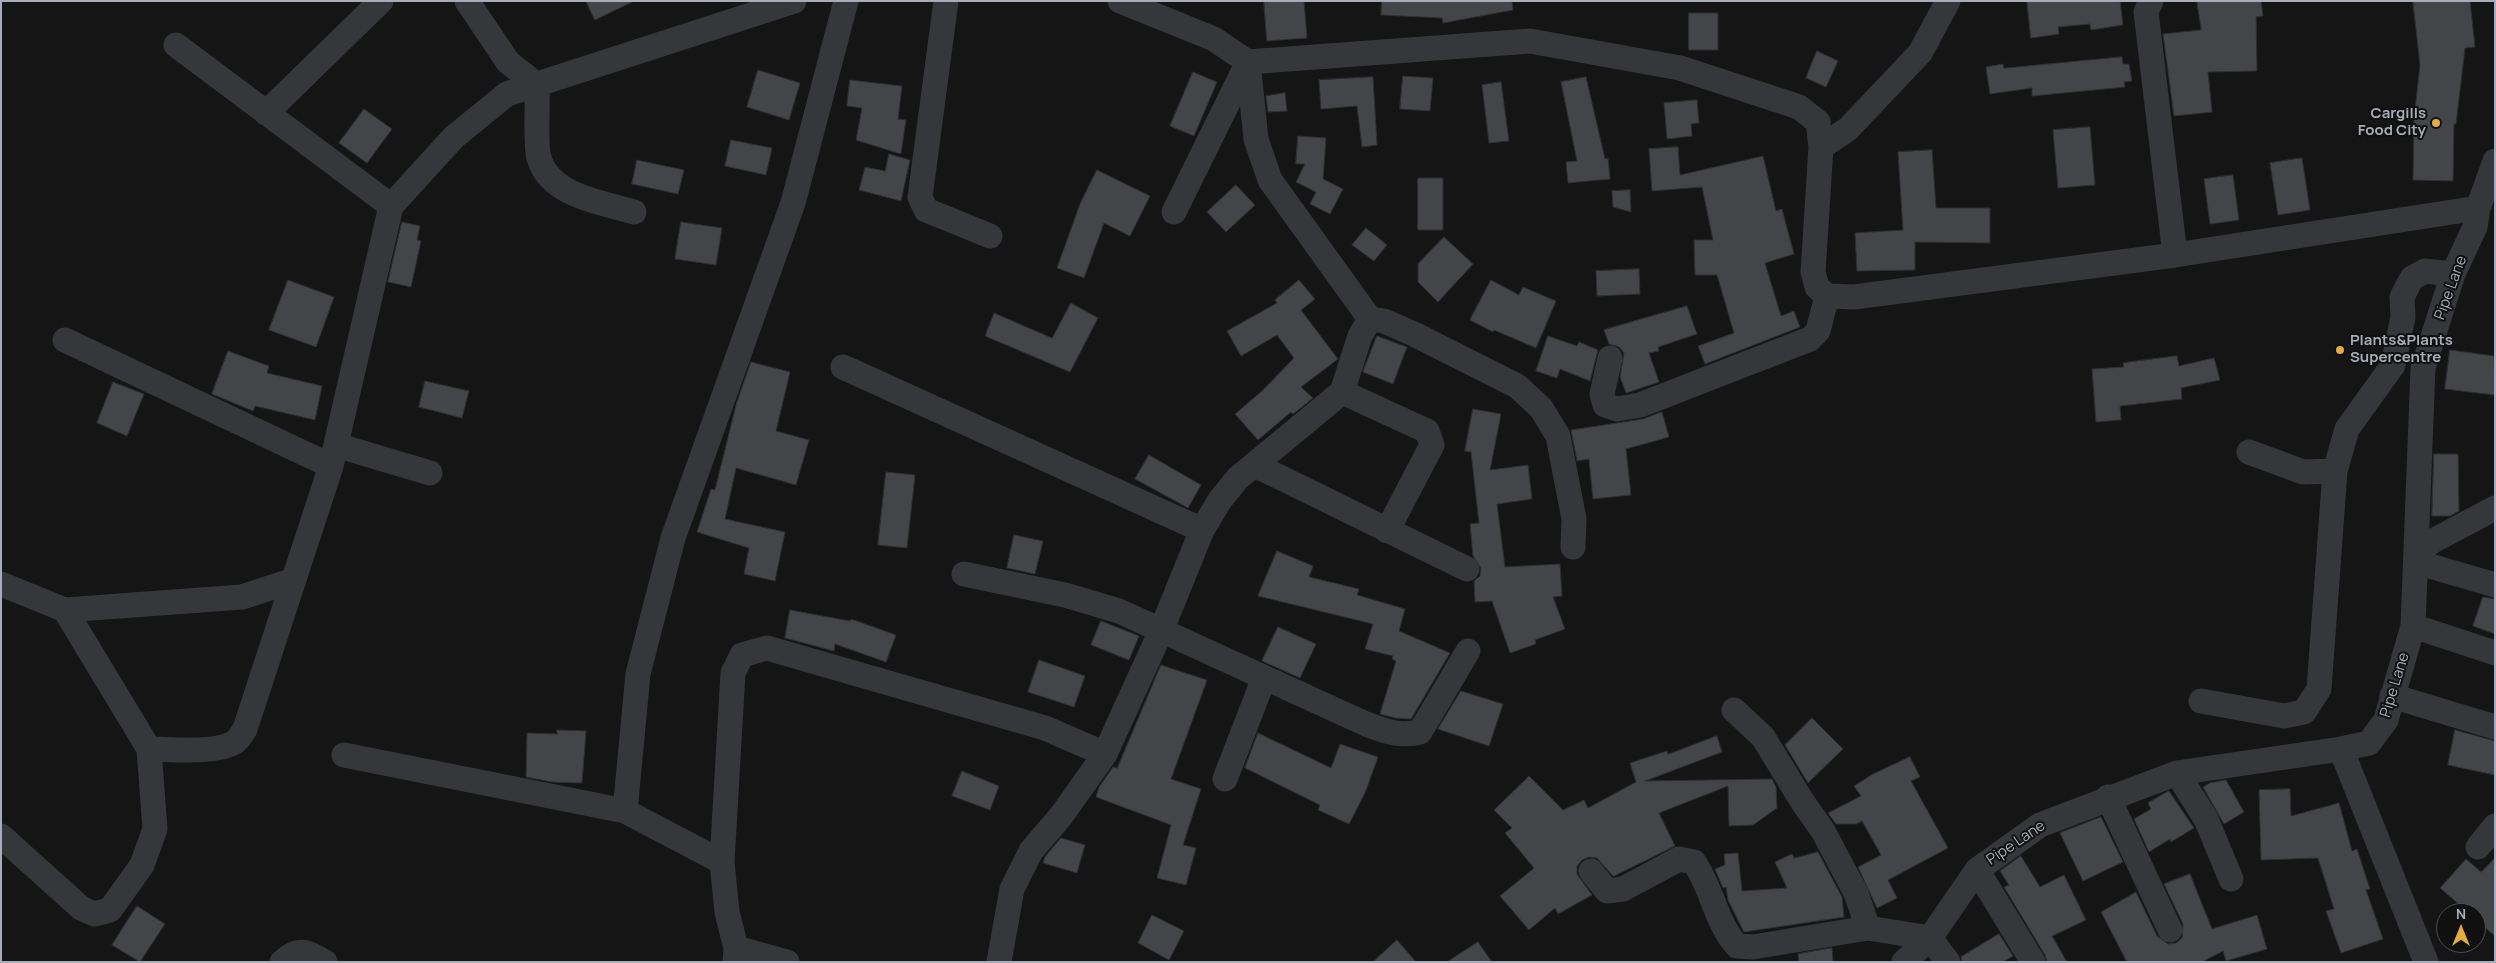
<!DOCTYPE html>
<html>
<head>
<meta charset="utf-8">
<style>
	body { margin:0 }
	#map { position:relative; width:2496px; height:963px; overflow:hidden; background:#151516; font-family:Manrope,sans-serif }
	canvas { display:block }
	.frame { position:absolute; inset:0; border:2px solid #a8acb6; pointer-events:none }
	.north { position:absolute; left:2436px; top:903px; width:50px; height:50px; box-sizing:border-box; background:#101011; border:1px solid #4d4e53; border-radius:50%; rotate:0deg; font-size:14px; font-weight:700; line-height:20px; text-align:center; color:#a8acb6 }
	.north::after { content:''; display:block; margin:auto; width:18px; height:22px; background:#e4ac40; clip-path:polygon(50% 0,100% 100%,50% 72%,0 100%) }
</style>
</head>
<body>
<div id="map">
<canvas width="2496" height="963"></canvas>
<div class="frame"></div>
<div class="north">N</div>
</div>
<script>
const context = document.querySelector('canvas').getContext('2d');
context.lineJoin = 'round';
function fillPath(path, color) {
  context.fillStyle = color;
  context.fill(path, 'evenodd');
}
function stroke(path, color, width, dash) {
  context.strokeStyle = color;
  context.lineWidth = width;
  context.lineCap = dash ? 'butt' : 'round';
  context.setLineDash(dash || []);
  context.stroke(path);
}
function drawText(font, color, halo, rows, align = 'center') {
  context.font = font + ' Manrope,sans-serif';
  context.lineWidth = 4;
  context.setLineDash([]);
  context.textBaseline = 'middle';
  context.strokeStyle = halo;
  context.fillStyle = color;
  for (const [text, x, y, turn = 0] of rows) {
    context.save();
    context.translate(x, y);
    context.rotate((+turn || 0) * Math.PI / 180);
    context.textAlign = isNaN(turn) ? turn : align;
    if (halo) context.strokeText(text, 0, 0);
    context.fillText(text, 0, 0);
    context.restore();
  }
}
const building = new Path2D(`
	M 586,1 L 634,1 L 595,20 Z
	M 1264,1 L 1304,1 L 1307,38 L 1267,41 Z
	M 1382,1 L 1512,1 L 1513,10 L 1443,23 L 1442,18 L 1381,15 Z
	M 2027,1 L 2120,1 L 2123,25 L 2091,30 L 2090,24 L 2058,27 L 2059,34 L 2031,38 Z
	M 2197,1 L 2261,1 L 2263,16 L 2256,17 L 2257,71 L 2208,72 L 2212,112 L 2174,116 L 2163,34 L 2201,30 Z
	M 2413,1 L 2470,1 L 2475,47 L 2465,48 L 2456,124 L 2454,124 L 2453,181 L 2413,180 L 2414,119 L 2420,65 Z
	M 1689,13 L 1718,13 L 1718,50 L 1689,50 Z
	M 1817,51 L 1838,61 L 1826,87 L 1806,78 Z
	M 2122,57 L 2123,64 L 2129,64 L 2132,81 L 2124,82 L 2125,87 L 2032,96 L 2032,88 L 1990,94 L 1986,67 L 2003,64 L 2004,68 Z
	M 758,70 L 800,83 L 789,120 L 747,107 Z
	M 1193,72 L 1217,82 L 1194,136 L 1170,126 Z
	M 1403,76 L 1433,78 L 1430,111 L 1400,109 Z
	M 1373,77 L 1377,145 L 1362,147 L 1357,106 L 1321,109 L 1319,80 Z
	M 1586,77 L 1605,159 L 1608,158 L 1610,179 L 1568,183 L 1566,162 L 1577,161 L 1561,82 Z
	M 850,80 L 902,86 L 898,119 L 906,120 L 901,154 L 856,140 L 862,108 L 847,106 Z
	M 1501,82 L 1509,141 L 1489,143 L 1482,85 Z
	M 1285,93 L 1287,111 L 1268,112 L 1266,96 Z
	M 1697,100 L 1699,123 L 1691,124 L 1692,136 L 1667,139 L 1664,103 Z
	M 364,109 L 392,129 L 367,163 L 339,143 Z
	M 2090,127 L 2095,185 L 2058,188 L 2053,130 Z
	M 1298,136 L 1326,138 L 1323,179 L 1343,189 L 1330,214 L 1310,204 L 1316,192 L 1296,182 L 1305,164 L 1296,164 Z
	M 731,140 L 772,148 L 766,175 L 725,166 Z
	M 1678,147 L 1680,175 L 1763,156 L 1776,211 L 1782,209 L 1794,254 L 1765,263 L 1781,316 L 1794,311 L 1800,327 L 1705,364 L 1698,346 L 1734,333 L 1717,275 L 1695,275 L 1694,240 L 1713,240 L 1702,187 L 1652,191 L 1649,149 Z
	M 1932,150 L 1936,208 L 1990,208 L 1990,243 L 1915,242 L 1915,270 L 1857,271 L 1855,233 L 1903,230 L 1898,152 Z
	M 889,154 L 910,160 L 901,201 L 859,190 L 865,167 L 885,171 Z
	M 2302,158 L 2310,210 L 2278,215 L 2270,163 Z
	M 637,160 L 684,170 L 678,194 L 632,184 Z
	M 1097,170 L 1150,196 L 1130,236 L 1104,223 L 1084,278 L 1057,268 L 1080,204 Z
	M 2233,175 L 2239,220 L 2210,224 L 2204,179 Z
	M 1418,178 L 1443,178 L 1443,230 L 1418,230 Z
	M 1236,185 L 1255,205 L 1226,232 L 1207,212 Z
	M 1630,190 L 1631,212 L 1613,207 L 1612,191 Z
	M 402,222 L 420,226 L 417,240 L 421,241 L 411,287 L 388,282 Z
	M 681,222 L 722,228 L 716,265 L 675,259 Z
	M 1366,228 L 1387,245 L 1374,261 L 1352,245 Z
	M 1444,237 L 1473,264 L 1438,302 L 1418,282 L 1418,264 Z
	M 1639,269 L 1640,294 L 1597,296 L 1596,271 Z
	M 288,280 L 334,297 L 316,347 L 269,330 Z
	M 1299,280 L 1315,299 L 1301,310 L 1338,359 L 1301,387 L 1313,398 L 1293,414 L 1291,412 L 1258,440 L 1235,414 L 1262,391 L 1294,358 L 1277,335 L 1241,356 L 1227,331 L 1277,303 L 1275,300 Z
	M 1491,280 L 1519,295 L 1523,287 L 1556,301 L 1536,348 L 1494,330 L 1493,332 L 1470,320 Z
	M 1071,303 L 1098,318 L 1070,372 L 985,336 L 994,313 L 1052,338 Z
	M 1687,306 L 1697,334 L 1658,347 L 1659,351 L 1649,353 L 1659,382 L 1626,393 L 1620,377 L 1624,353 L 1619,347 L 1609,344 L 1604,330 Z
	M 1377,336 L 1407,347 L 1393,384 L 1363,372 Z
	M 1548,336 L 1577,346 L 1579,342 L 1598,350 L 1590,381 L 1560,369 L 1557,378 L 1536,371 Z
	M 2450,350 L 2494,356 L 2495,395 L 2445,389 Z
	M 228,351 L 269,366 L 267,373 L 322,386 L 315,420 L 255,406 L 253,411 L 212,394 Z
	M 2177,356 L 2179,366 L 2214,358 L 2220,380 L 2181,388 L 2182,399 L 2120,406 L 2121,420 L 2096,422 L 2092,369 L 2124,367 L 2123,363 Z
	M 751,362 L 790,372 L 776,431 L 809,440 L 796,485 L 736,468 L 725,519 L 785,532 L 775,581 L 744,574 L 749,548 L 697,532 L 711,489 L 715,490 L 736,405 Z
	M 425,381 L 469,391 L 462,418 L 419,407 Z
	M 113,382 L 144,394 L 127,436 L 97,423 Z
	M 1473,409 L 1501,414 L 1490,470 L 1528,465 L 1532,499 L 1497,504 L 1505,567 L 1560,564 L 1562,596 L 1553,597 L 1565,629 L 1535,640 L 1536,644 L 1510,653 L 1492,601 L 1475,602 L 1474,581 L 1480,576 L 1481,568 L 1473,556 L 1470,524 L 1479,523 L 1471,452 L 1465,451 Z
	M 1662,412 L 1669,437 L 1626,449 L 1631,495 L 1593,499 L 1589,459 L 1577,461 L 1571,430 L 1643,419 Z
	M 2434,454 L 2458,454 L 2459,511 L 2450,516 L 2432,516 Z
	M 1149,455 L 1201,485 L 1188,508 L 1135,479 Z
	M 886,472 L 915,475 L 907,548 L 878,545 Z
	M 1014,535 L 1043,541 L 1035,574 L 1007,568 Z
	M 1277,551 L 1313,566 L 1309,577 L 1359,589 L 1357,595 L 1405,609 L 1399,631 L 1450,653 L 1411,719 L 1395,718 L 1380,714 L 1396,661 L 1392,659 L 1393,656 L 1365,649 L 1373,624 L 1258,596 Z
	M 2483,597 L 2495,599 L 2495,634 L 2473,626 Z
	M 790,610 L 850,621 L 851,619 L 896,635 L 886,662 L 835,644 L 834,651 L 785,638 Z
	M 1101,621 L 1139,636 L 1129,660 L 1091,645 Z
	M 1278,627 L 1316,644 L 1300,678 L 1262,661 Z
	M 1039,660 L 1085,676 L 1074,707 L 1028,692 Z
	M 1161,665 L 1207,680 L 1171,779 L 1201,789 L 1183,845 L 1196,848 L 1186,885 L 1157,878 L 1171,825 L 1096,797 L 1099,787 L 1113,767 L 1117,768 Z
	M 1461,691 L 1503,704 L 1489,746 L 1438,729 Z
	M 1812,718 L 1843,749 L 1808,783 L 1785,745 Z
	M 557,730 L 586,731 L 582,783 L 552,782 L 526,777 L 527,733 L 557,734 Z
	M 2455,730 L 2495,741 L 2495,775 L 2448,765 Z
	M 1258,733 L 1331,768 L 1340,744 L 1378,757 L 1365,793 L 1349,824 L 1318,810 L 1320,805 L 1245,768 Z
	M 1717,736 L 1722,752 L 1645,781 L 1772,779 L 1776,787 L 1777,808 L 1753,825 L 1729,826 L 1728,786 L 1659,813 L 1675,846 L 1616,875 L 1613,876 L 1597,858 L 1589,857 L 1582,860 L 1577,866 L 1577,874 L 1592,895 L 1558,914 L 1555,908 L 1529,930 L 1500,896 L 1534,868 L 1505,833 L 1512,828 L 1494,810 L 1529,776 L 1563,810 L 1584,800 L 1588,808 L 1636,782 L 1630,763 L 1667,751 L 1668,754 Z
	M 1910,757 L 1920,777 L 1911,781 L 1948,848 L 1888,880 L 1897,898 L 1877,908 L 1858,867 L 1881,855 L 1862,821 L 1856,824 L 1836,824 L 1828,813 L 1861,796 L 1854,786 L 1873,774 Z
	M 962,771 L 999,786 L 990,810 L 952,796 Z
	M 2226,780 L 2244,812 L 2224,824 L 2203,787 L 2210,783 Z
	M 2290,789 L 2291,816 L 2339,803 L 2352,851 L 2357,849 L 2370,889 L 2366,890 L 2383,939 L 2341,953 L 2326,911 L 2334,909 L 2318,858 L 2261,860 L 2259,790 Z
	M 2169,791 L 2194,828 L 2171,842 L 2170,839 L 2149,852 L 2134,819 L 2151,809 L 2148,803 Z
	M 2101,817 L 2123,862 L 2083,881 L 2060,833 Z
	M 1061,838 L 1085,845 L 1077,873 L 1043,863 L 1045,857 Z
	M 1818,852 L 1842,897 L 1844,917 L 1744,932 L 1728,900 L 1726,887 L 1723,888 L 1715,869 L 1725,865 L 1724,854 L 1738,853 L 1742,891 L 1787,888 L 1775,862 L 1792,854 L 1794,858 Z
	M 2021,856 L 2040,887 L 2064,875 L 2086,920 L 2052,936 L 2067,962 L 2047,962 L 2045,955 L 2004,887 L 2009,885 L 2000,871 Z
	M 2495,858 L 2495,936 L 2476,920 L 2476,913 L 2469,913 L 2440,888 L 2466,859 L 2481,872 Z
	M 2190,874 L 2212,929 L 2257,915 L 2267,949 L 2226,961 L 2223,951 L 2202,962 L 2127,962 L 2101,912 L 2136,892 L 2157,936 L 2168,944 L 2176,943 L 2182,938 L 2183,924 L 2164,884 Z
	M 137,906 L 165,924 L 140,962 L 112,945 Z
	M 1152,915 L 1184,931 L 1169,960 L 1138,943 Z
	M 1999,934 L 2013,956 L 2003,962 L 1962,962 L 1961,957 Z
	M 1397,940 L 1416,962 L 1373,962 Z
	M 1478,942 L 1492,962 L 1447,962 Z
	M 1832,948 L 1833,962 L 1799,962 L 1798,954 Z`);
fillPath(building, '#444549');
stroke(building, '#2f2f32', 1);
stroke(new Path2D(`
	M 467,1 L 508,62 L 537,85
	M 946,1 L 920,197 L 926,210 L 990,236
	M 1120,1 L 1214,39 L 1248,62 L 1530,41 L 1680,68 L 1799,107 L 1818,122 L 1821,147 L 1813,272 L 1817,287 L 1827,296 L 1854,297 L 2175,255 L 2478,208
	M 2151,1 L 2146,12 L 2175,255
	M 176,45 L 391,206
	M 537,85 C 538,101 535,144 539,158 C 550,196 601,202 634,212
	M 266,113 L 381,1
	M 1821,147 L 1848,129 L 1920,53 L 1948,1
	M 1174,212 L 1248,62
	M 1370,319 L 1384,321 L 1414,334 L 1517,386 L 1541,408 L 1558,436 L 1574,519 L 1573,547
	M 65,340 L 331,466
	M 1610,358 L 1602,394 L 1605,405 L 1617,409 L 1640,405 L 1810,339 L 1818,331 L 1827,296
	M 843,367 L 1202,530
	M 1342,392 L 1427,431 L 1432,445 L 1387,531
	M 336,445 L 430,473
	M 2249,452 L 2303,472 L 2335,471
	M 1255,465 L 1467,569
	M 2495,508 L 2431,542 L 2416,554 L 2423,564 L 2495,585
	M 964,574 L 1065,595 L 1119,611 L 1366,724 C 1384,731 1400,737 1420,732 L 1468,651
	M 1,584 L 65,610 L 242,597 L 294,580
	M 2413,626 L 2495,653
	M 2392,696 L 2495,727
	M 2201,701 L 2284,716 L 2304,712 L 2319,689 L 2335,471 L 2347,429 L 2393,365 L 2403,317 L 2402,297 L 2412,278 L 2425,271 L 2453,274
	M 149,749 C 172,749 216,754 235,742 C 239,739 242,733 245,729 L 331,466 L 391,206 L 454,137 L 507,94 L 794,1
	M 2341,749 L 2426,962
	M 344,755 L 625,811
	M 2177,773 L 2206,819 L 2231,879
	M 1225,779 L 1264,678
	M 2108,797 L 2170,930
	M 1,836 L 81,908 L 94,914 L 110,910 L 142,865 L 155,829 L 149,749 L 65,610
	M 2478,847 L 2495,826
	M 722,862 L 733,673 L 742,655 L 767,648 L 1045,728 L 1105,754
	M 1977,870 L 2033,962
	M 1591,871 L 1607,891 L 1623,889 L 1679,859 L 1694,862 C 1712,888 1716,923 1737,946 L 1753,947 L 1868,928 L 1856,893 L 1823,831 L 1802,801 L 1763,737 L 1734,710
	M 1868,928 L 1930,938 L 1948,962
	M 736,948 L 787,962
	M 282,962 C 299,946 307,952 325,962
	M 735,962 L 736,948 L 727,912 L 722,862 L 625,811 L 638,674 L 673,538 L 793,203 L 846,1
	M 999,962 L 1012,889 L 1031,851 L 1061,816 L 1105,754 L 1161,631 L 1202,530 L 1220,500 L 1238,478 L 1342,392 L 1360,336 L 1370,319 L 1270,180 L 1256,139 L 1248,62
	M 1904,962 L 1930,938 L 1977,870 L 2040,825 L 2177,773 L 2341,749 L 2369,743 L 2386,720 L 2413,626 L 2423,368 L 2453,274 L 2475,227 L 2478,208 L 2495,161`), '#36373b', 25);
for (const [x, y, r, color] of [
	[2436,123,5,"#e4ac40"],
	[2340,350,5,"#e4ac40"]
]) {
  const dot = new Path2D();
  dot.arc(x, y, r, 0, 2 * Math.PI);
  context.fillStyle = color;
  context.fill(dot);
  stroke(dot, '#101011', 2);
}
drawText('bold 15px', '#a8acb6', '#101011', [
	["Cargills",2426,114],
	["Food City",2426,131],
	["Plants&Plants",2350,341,"left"],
	["Supercentre",2350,358,"left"]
], 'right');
drawText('15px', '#a8acb6', '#101011', [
	["Pipe Lane",2451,288,-70],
	["Pipe Lane",2395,685,-73],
	["Pipe Lane",2016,843,-34]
]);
</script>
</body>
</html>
